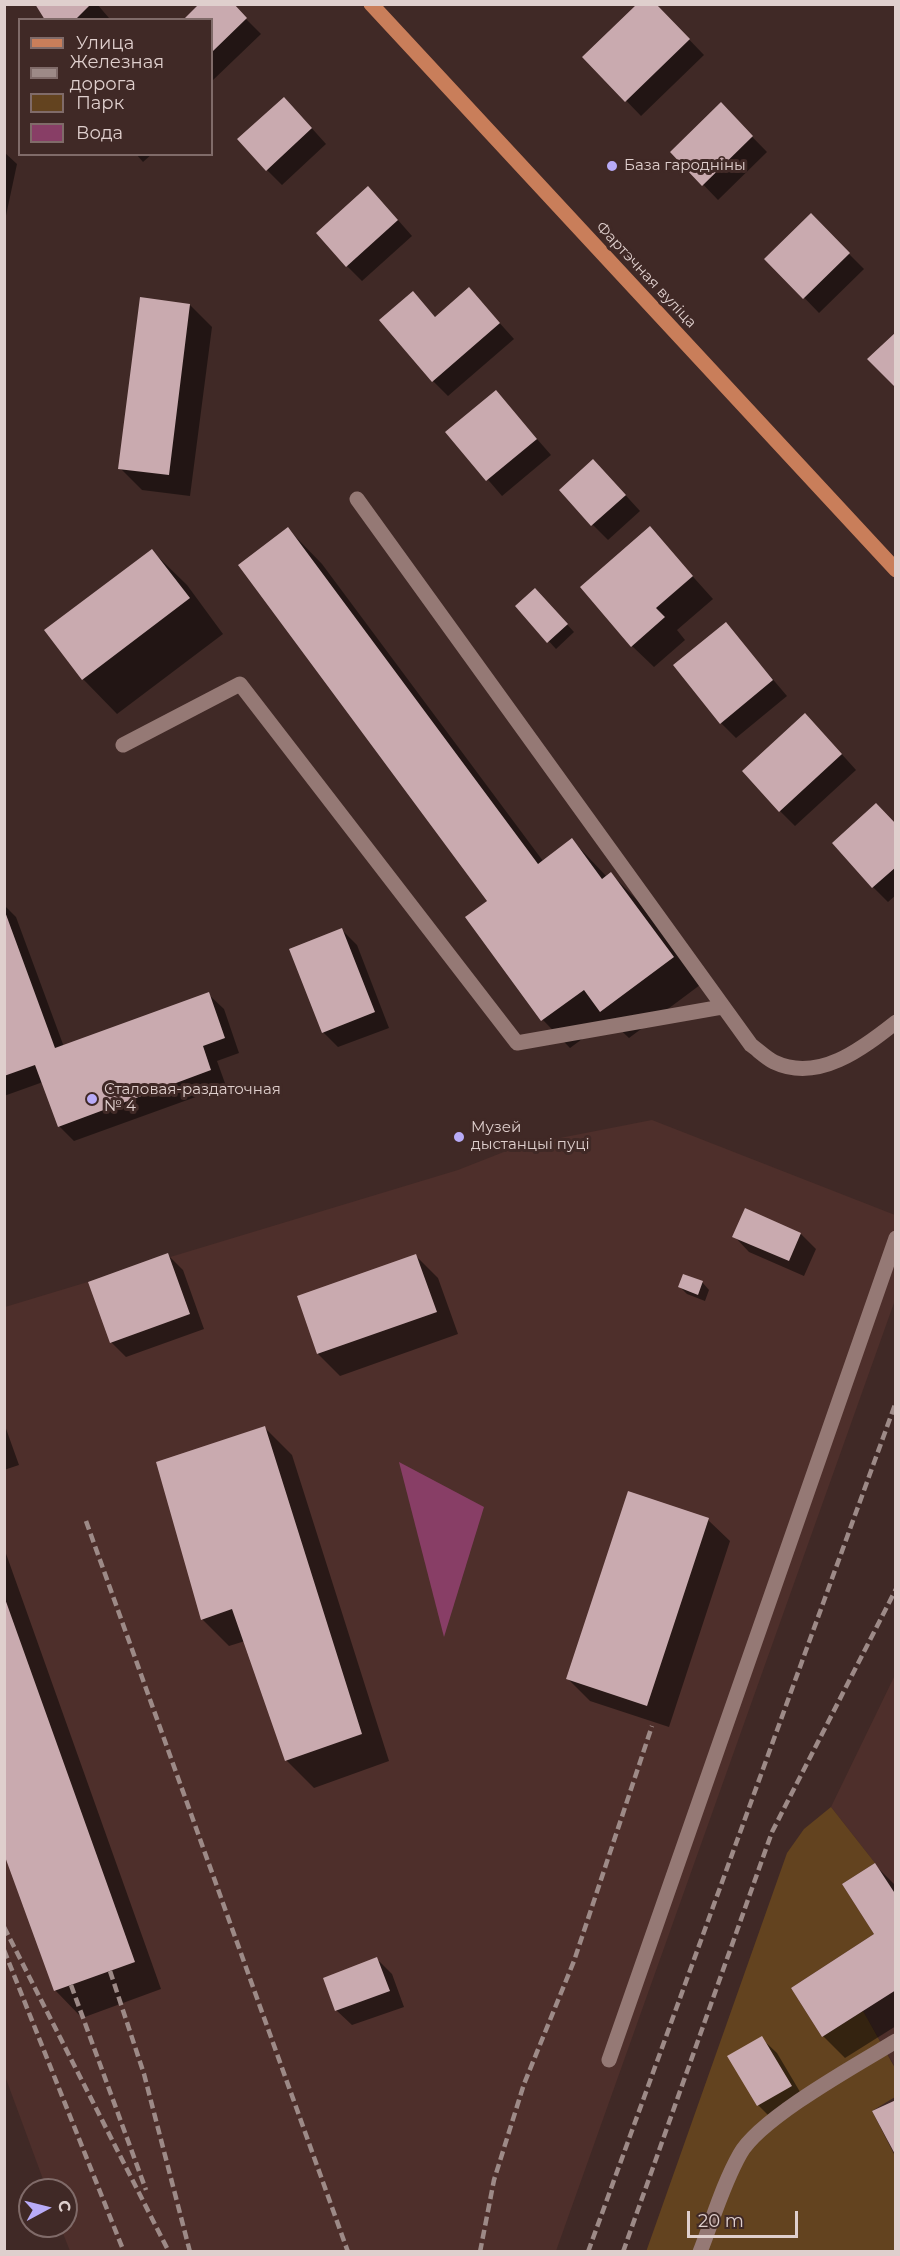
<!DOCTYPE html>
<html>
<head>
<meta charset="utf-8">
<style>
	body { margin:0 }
	#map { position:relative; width:900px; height:2256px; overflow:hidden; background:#402926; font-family:Montserrat,sans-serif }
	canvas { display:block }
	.frame { position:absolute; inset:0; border:6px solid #dfcfcd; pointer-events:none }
	.legend { position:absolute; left:18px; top:18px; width:195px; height:138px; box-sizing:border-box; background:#402926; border:2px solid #806b69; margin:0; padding:8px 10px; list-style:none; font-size:18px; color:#dfcfcd }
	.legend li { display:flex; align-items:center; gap:12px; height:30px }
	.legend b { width:30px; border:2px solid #806b69 }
	.north { position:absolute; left:18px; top:2178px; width:60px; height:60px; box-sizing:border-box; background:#402926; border:2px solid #806b69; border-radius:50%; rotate:83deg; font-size:16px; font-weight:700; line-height:24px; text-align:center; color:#dfcfcd }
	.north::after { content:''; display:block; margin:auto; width:21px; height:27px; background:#b8abf7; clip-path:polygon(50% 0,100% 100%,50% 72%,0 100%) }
	.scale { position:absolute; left:687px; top:2211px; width:111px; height:27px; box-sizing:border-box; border:3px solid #dfcfcd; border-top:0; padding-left:8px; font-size:18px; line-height:21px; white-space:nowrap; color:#dfcfcd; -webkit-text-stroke:4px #402926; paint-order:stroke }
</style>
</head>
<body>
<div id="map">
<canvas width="900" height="2256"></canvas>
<div class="frame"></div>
<ul class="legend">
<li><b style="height:8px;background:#c97e5a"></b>Улица</li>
<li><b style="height:8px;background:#9d8a87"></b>Железная дорога</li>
<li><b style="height:16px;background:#63431f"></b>Парк</li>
<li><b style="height:16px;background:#883e66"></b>Вода</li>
</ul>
<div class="north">С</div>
<div class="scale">20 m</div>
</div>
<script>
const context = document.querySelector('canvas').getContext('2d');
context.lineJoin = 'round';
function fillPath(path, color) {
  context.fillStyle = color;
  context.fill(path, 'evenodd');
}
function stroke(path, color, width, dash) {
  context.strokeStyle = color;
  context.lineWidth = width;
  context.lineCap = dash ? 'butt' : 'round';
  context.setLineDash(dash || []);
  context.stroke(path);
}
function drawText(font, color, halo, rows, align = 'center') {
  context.font = font + ' Montserrat,sans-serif';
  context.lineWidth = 6;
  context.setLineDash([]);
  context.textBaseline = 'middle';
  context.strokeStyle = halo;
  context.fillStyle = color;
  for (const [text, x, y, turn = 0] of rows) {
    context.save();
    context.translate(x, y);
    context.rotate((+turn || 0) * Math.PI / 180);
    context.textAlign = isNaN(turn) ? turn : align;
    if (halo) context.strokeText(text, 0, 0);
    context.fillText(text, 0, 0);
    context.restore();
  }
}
fillPath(new Path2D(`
	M 652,1120 L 895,1215 L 895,1300 L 556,2251 L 70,2251 L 60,2226 L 66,2226 L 66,2190 L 47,2190 L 5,2076 L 5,1307 L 458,1170 L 519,1146 Z
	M 895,1675 L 895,2067 L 863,2011 L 822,2037 L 791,1988 L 842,1884 L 875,1863 L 831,1807 Z`), '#4e2f2b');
fillPath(new Path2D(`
	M 831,1807 L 875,1863 L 842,1884 L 874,1934 L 791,1988 L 822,2037 L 863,2011 L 895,2068 L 895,2097 L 872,2111 L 895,2156 L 895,2251 L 646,2252 L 787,1853 L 804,1829 Z`), '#63431f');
fillPath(new Path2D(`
	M 399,1462 L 484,1507 L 444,1637 Z`), '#883e66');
fillPath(new Path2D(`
	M 37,4 L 97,4 L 109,18 L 47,20 Z
	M 638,4 L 655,4 L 704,55 L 641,116 L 584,57 Z
	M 232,5 L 261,34 L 212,81 L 212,20 Z
	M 721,105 L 767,152 L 718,200 L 672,152 Z
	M 299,114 L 326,144 L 282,185 L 267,170 Z
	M 4,152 L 17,164 L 4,225 Z
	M 136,154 L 152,154 L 143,162 Z
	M 383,203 L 412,236 L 362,281 L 347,266 Z
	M 811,216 L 864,269 L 819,313 L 767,259 Z
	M 469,289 L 514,339 L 448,396 L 433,381 L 413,293 L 436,318 Z
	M 190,305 L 212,327 L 190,496 L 142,490 L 120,468 Z
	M 496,392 L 551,455 L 502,496 L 447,432 Z
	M 608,476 L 640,511 L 608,540 L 592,524 Z
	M 288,529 L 322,564 L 543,861 L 572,840 L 607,877 L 611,874 L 638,901 L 700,985 L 629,1038 L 609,1019 L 570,1048 L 543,1020 L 467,918 L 490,901 Z
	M 650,529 L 713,599 L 677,630 L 685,640 L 654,667 L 632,646 Z
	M 152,551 L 187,585 L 223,634 L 117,714 L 83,679 Z
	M 542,597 L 574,632 L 556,649 L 517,606 Z
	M 726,624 L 787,696 L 736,738 L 721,723 Z
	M 820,730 L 856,770 L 795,826 L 780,811 Z
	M 896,825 L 896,895 L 888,902 L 873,887 Z
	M 4,905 L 16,917 L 64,1047 L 208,994 L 224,1009 L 239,1053 L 217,1061 L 226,1086 L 74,1141 L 59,1126 L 43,1082 L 4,1096 Z
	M 342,930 L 357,945 L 389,1028 L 338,1047 L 323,1032 Z
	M 801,1234 L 816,1249 L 804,1276 L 749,1252 L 734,1236 Z
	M 168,1255 L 183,1270 L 204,1329 L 126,1357 L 111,1342 Z
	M 416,1256 L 438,1278 L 458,1334 L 340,1376 L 318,1354 L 299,1297 Z
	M 702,1282 L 709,1290 L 705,1301 L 687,1294 L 680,1287 Z
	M 4,1423 L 19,1465 L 4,1470 Z
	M 265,1428 L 292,1455 L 389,1761 L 314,1788 L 286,1760 L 245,1641 L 229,1646 L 202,1619 Z
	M 708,1520 L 730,1541 L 669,1727 L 590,1701 L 568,1679 Z
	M 4,1548 L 161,1989 L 82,2018 L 55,1990 L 4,1849 Z
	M 875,1865 L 896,1886 L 896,2026 L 845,2058 L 823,2036 L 876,1935 Z
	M 377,1959 L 392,1974 L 404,2007 L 352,2025 L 336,2010 Z
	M 761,2038 L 777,2053 L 806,2102 L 774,2121 L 758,2105 L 729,2057 Z`), '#0007');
fillPath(new Path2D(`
	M 35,4 L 91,4 L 75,20 L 45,20 Z
	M 199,4 L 234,4 L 247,18 L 212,52 L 212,20 L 183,20 Z
	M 636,5 L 657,5 L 690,39 L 625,102 L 582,57 Z
	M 284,97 L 312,128 L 266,171 L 237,139 Z
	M 721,102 L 753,136 L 702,186 L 670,152 Z
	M 368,186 L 398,220 L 346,267 L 316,233 Z
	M 811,213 L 850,253 L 803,299 L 764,259 Z
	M 469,287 L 500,323 L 432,382 L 379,320 L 413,291 L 435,317 Z
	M 140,297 L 190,304 L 169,475 L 118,469 Z
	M 896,332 L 896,388 L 867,359 Z
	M 496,390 L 537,439 L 486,481 L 445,432 Z
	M 593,459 L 626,495 L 591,526 L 559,490 Z
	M 650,526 L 693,576 L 656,608 L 665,617 L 631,647 L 580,587 Z
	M 288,527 L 538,864 L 572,838 L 602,879 L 611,872 L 674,957 L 600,1012 L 584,990 L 541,1021 L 465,917 L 487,901 L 238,565 Z
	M 152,549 L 190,598 L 82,680 L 44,630 Z
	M 535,588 L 568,624 L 547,643 L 515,606 Z
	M 726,622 L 773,680 L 720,724 L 673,665 Z
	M 805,713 L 842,754 L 779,812 L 742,771 Z
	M 876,803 L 896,824 L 896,867 L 872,888 L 832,843 Z
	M 4,909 L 55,1048 L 209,992 L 225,1038 L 203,1046 L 211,1070 L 58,1127 L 35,1065 L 4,1076 Z
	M 342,928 L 375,1012 L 322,1033 L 289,949 Z
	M 745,1208 L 801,1233 L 789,1261 L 732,1237 Z
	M 168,1253 L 190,1314 L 110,1343 L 88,1282 Z
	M 416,1254 L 437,1312 L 317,1354 L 297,1296 Z
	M 683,1274 L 703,1281 L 698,1295 L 678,1287 Z
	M 265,1426 L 362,1734 L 285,1761 L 232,1609 L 201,1620 L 156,1462 Z
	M 628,1491 L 709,1518 L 647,1706 L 566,1679 Z
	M 4,1596 L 135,1962 L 54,1991 L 4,1854 Z
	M 875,1863 L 896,1895 L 896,1990 L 822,2037 L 791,1988 L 874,1934 L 842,1884 Z
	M 377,1957 L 390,1991 L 335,2011 L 323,1978 Z
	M 762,2036 L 792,2086 L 757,2106 L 727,2056 Z
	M 896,2100 L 896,2156 L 872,2111 Z`), '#c9aaaf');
stroke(new Path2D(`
	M 357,499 L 751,1045 C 758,1050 766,1058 774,1062 C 818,1083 862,1049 896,1022
	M 123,745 L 240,684 L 517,1043 L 722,1007
	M 609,2060 L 896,1238
	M 700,2252 C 713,2219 723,2184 740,2154 C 760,2118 858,2064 896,2041`), '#957975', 15);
stroke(new Path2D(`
	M 371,4 L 896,570`), '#c97e5a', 15);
stroke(new Path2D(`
	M 86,1521 L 348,2252
	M 4,1927 L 169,2252
	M 4,1950 L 124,2252
	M 110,1971 L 144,2074 L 190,2252
	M 71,1985 L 146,2190
	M 480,2252 L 494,2180 L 524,2084 L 574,1961 L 652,1726
	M 588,2252 L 896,1402
	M 623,2252 L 772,1832 L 896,1589`), '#9d8a87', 4.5, [9, 4.5]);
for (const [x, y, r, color] of [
	[612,166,6,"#b8abf7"],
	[92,1099,6,"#b8abf7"],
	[459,1137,6,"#b8abf7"]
]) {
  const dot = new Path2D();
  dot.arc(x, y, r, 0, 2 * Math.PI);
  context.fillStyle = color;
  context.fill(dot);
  stroke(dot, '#402926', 2);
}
drawText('15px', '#dfcfcd', '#402926', [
	["База гародніны",624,166],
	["Сталовая-раздаточная",104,1090],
	["№ 4",104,1107],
	["Музей",471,1128],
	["дыстанцыі пуці",471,1145]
], 'left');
drawText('15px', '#dfcfcd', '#402926', [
	["Фартэчная вуліца",646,275,47]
]);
</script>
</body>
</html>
